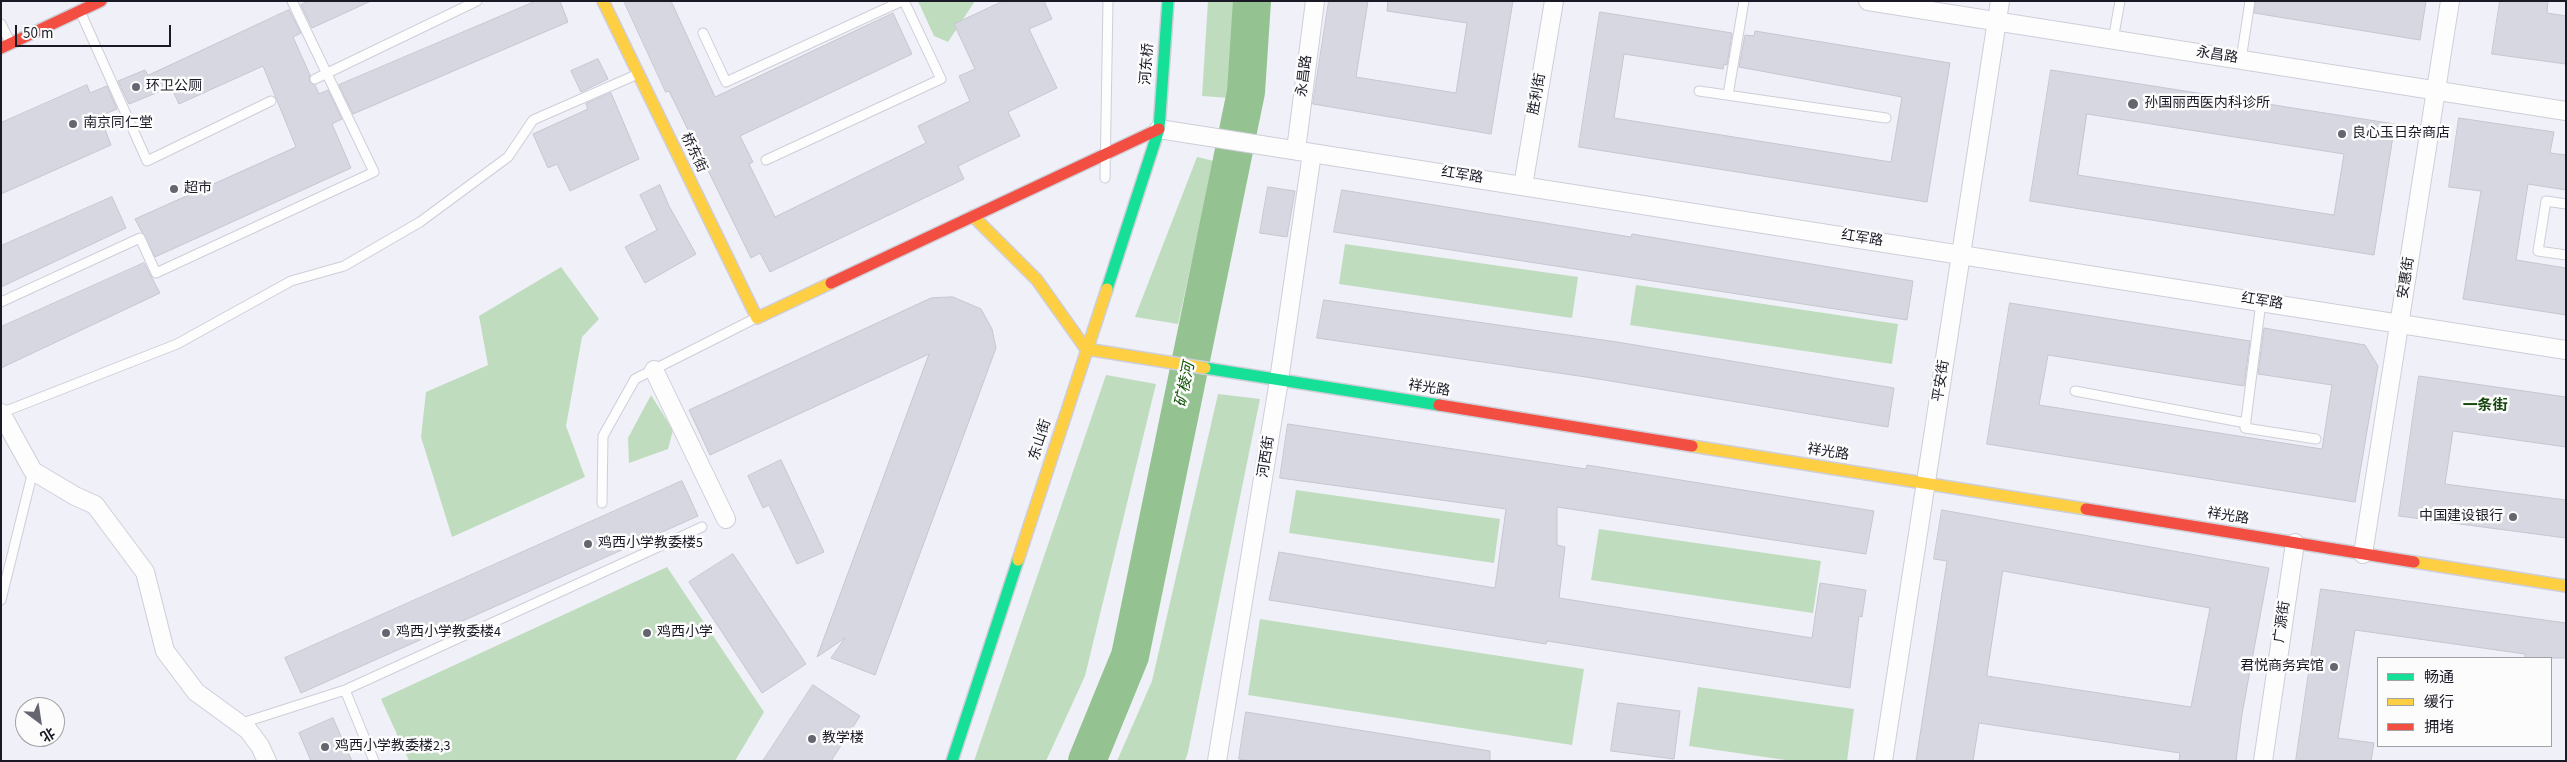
<!DOCTYPE html>
<html>
<head>
<meta charset="utf-8">
<style>
	body { margin:0 }
	#map { position:relative; width:2567px; height:762px; overflow:hidden; background:#f0f0f8; font-family:"Source Sans 3","Noto Sans SC",sans-serif }
	canvas { display:block }
	.frame { position:absolute; inset:0; border:2px solid #1a1a26; pointer-events:none }
	.legend { position:absolute; left:2377px; top:657px; width:175px; height:90px; box-sizing:border-box; background:#fcfcfc; border:1px solid #a2a2a6; margin:0; padding:6px 9px; list-style:none; font-size:15px; color:#1a1a26 }
	.legend li { display:flex; align-items:center; gap:10px; height:25px }
	.legend b { width:25px; border:1px solid #a2a2a6 }
	.north { position:absolute; left:15px; top:697px; width:50px; height:50px; box-sizing:border-box; background:#fcfcfc; border:1px solid #a2a2a6; border-radius:50%; rotate:149deg; font-size:14px; font-weight:700; line-height:20px; text-align:center; color:#1a1a26 }
	.north::after { content:''; display:block; margin:auto; width:18px; height:22px; background:#656570; clip-path:polygon(50% 0,100% 100%,50% 72%,0 100%) }
	.scale { position:absolute; left:15px; top:25px; width:156px; height:22px; box-sizing:border-box; border:2px solid #1a1a26; border-top:0; padding-left:6px; font-size:15px; line-height:18px; white-space:nowrap; color:#1a1a26; -webkit-text-stroke:4px #fcfcfc; paint-order:stroke }
</style>
</head>
<body>
<div id="map">
<canvas width="2567" height="762"></canvas>
<div class="frame"></div>
<ul class="legend">
<li><b style="height:6px;background:#16e098"></b>畅通</li>
<li><b style="height:6px;background:#ffcf43"></b>缓行</li>
<li><b style="height:6px;background:#f24e42"></b>拥堵</li>
</ul>
<div class="north">北</div>
<div class="scale">50 m</div>
</div>
<script>
const context = document.querySelector('canvas').getContext('2d');
context.lineJoin = 'round';
function fillPath(path, color) {
  context.fillStyle = color;
  context.fill(path, 'evenodd');
}
function stroke(path, color, width, dash) {
  context.strokeStyle = color;
  context.lineWidth = width;
  context.lineCap = dash ? 'butt' : 'round';
  context.setLineDash(dash || []);
  context.stroke(path);
}
function drawText(font, color, halo, rows, align = 'center') {
  context.font = font + ' "Source Sans 3","Noto Sans SC",sans-serif';
  context.lineWidth = 5;
  context.setLineDash([]);
  context.textBaseline = 'middle';
  context.strokeStyle = halo;
  context.fillStyle = color;
  for (const [text, x, y, turn = 0] of rows) {
    context.save();
    context.translate(x, y);
    context.rotate((+turn || 0) * Math.PI / 180);
    context.textAlign = isNaN(turn) ? turn : align;
    if (halo) context.strokeText(text, 0, 0);
    context.fillText(text, 0, 0);
    context.restore();
  }
}
fillPath(new Path2D(`
	M 918,1 L 975,1 L 948,42 L 934,36 Z
	M 1208,1 L 1235,1 L 1230,98 L 1202,96 Z
	M 1197,157 L 1214,161 L 1178,324 L 1135,317 Z
	M 1345,244 L 1578,277 L 1572,318 L 1339,284 Z
	M 561,267 L 599,319 L 582,337 L 566,426 L 585,477 L 452,537 L 421,437 L 426,392 L 488,365 L 479,316 Z
	M 1636,285 L 1898,324 L 1892,364 L 1630,325 Z
	M 1106,375 L 1156,384 L 1085,676 L 1046,761 L 974,761 Z
	M 1218,394 L 1260,399 L 1188,752 L 1185,761 L 1117,761 L 1152,681 Z
	M 651,395 L 673,430 L 668,449 L 629,463 L 628,438 Z
	M 1296,490 L 1500,519 L 1494,563 L 1289,533 Z
	M 1599,529 L 1821,561 L 1813,613 L 1591,580 Z
	M 667,567 L 764,712 L 735,761 L 409,761 L 381,699 Z
	M 1260,619 L 1584,669 L 1572,745 L 1248,695 Z
	M 1698,687 L 1854,709 L 1847,761 L 1792,761 L 1689,746 Z`), '#bfddbe');
stroke(new Path2D(`
	M 1087,761 L 1130,656 L 1246,92 L 1252,1`), '#95c291', 38);
const building = new Path2D(`
	M 309,1 L 371,1 L 312,28 L 301,5 Z
	M 536,1 L 560,1 L 568,22 L 353,114 L 339,85 Z
	M 624,1 L 671,1 L 715,97 L 893,13 L 912,54 L 740,136 L 753,162 L 749,164 L 775,217 L 926,143 L 918,126 L 970,101 L 959,76 L 975,69 L 954,24 L 1003,1 L 1044,1 L 1052,19 L 1029,29 L 1057,88 L 1008,112 L 1020,136 L 958,166 L 964,179 L 770,272 L 760,253 L 751,258 L 669,91 L 666,92 Z
	M 1329,1 L 1368,1 L 1356,77 L 1456,93 L 1467,23 L 1387,11 L 1388,1 L 1513,1 L 1491,134 L 1313,104 Z
	M 2256,1 L 2426,1 L 2420,40 L 2254,13 Z
	M 2500,1 L 2548,1 L 2547,13 L 2566,16 L 2566,64 L 2492,54 Z
	M 289,10 L 301,33 L 293,37 L 310,75 L 309,81 L 315,85 L 319,94 L 328,90 L 342,119 L 332,124 L 351,168 L 155,257 L 135,219 L 296,147 L 263,66 L 179,104 L 171,87 L 129,104 L 118,81 L 145,70 L 148,75 Z
	M 1600,12 L 1732,33 L 1727,65 L 1724,64 L 1723,69 L 1624,54 L 1614,118 L 1891,162 L 1902,97 L 1739,67 L 1745,35 L 1754,36 L 1755,31 L 1950,63 L 1927,202 L 1579,147 Z
	M 598,59 L 608,79 L 581,92 L 571,71 Z
	M 2051,70 L 2395,124 L 2374,255 L 2030,201 ZM 2087,114 L 2344,154 L 2334,215 L 2078,175 Z
	M 87,85 L 90,93 L 107,86 L 117,109 L 100,116 L 111,145 L 1,194 L 1,123 Z
	M 611,93 L 639,159 L 570,191 L 557,164 L 548,168 L 533,134 L 588,109 L 586,104 Z
	M 2459,118 L 2554,132 L 2550,153 L 2566,155 L 2566,190 L 2528,184 L 2516,260 L 2566,268 L 2566,315 L 2463,299 L 2481,191 L 2449,187 Z
	M 660,185 L 669,206 L 696,254 L 645,283 L 625,247 L 657,230 L 640,195 Z
	M 1268,187 L 1295,191 L 1287,237 L 1260,233 Z
	M 1342,190 L 1631,237 L 1632,234 L 1913,281 L 1907,320 L 1334,232 Z
	M 112,197 L 126,228 L 1,287 L 1,246 Z
	M 144,263 L 160,293 L 1,368 L 1,327 Z
	M 953,297 L 981,309 L 992,329 L 996,348 L 875,675 L 831,658 L 845,638 L 817,657 L 929,354 L 710,455 L 689,410 L 931,298 Z
	M 1324,300 L 1617,342 L 1894,388 L 1888,427 L 1586,377 L 1317,338 Z
	M 2010,303 L 2250,341 L 2244,386 L 2048,355 L 2039,405 L 2322,449 L 2332,385 L 2258,374 L 2264,328 L 2365,345 L 2378,366 L 2355,502 L 1987,444 Z
	M 2419,376 L 2566,397 L 2566,447 L 2453,431 L 2445,484 L 2566,500 L 2566,538 L 2399,516 Z
	M 1288,424 L 1586,469 L 1587,465 L 1874,511 L 1866,554 L 1557,507 L 1557,545 L 1565,547 L 1559,598 L 1812,638 L 1820,583 L 1866,590 L 1862,617 L 1859,616 L 1850,688 L 1547,641 L 1546,644 L 1269,600 L 1279,552 L 1495,588 L 1506,509 L 1280,478 Z
	M 781,460 L 824,552 L 797,564 L 769,505 L 763,508 L 748,476 Z
	M 682,481 L 698,516 L 301,693 L 285,658 Z
	M 1942,510 L 2269,568 L 2242,714 L 2236,761 L 2179,761 L 2180,753 L 1979,723 L 1973,761 L 1916,761 L 1947,561 L 1934,559 ZM 2003,571 L 2210,608 L 2191,707 L 1987,676 Z
	M 733,554 L 806,664 L 762,693 L 689,582 Z
	M 2321,589 L 2566,623 L 2566,658 L 2525,658 L 2525,654 L 2355,630 L 2338,738 L 2374,743 L 2371,761 L 2296,761 Z
	M 813,685 L 860,716 L 831,761 L 763,761 Z
	M 1618,703 L 1680,711 L 1674,759 L 1611,751 Z
	M 1246,712 L 1490,751 L 1490,761 L 1251,761 L 1239,759 Z
	M 333,718 L 352,761 L 311,761 L 299,733 Z`);
fillPath(building, '#d7d7e1');
stroke(building, '#c6c6d0', 1);
const lane = new Path2D(`
	M 80,11 L 147,161 L 271,101
	M 1,24 L 10,42
	M 703,33 L 726,82 L 902,1
	M 2113,40 L 2120,1
	M 2241,60 L 2250,1
	M 315,79 L 477,1
	M 1699,91 L 1886,118
	M 1728,95 L 1744,1
	M 766,160 L 941,79 L 904,1
	M 1105,178 L 1108,1
	M 2566,204 L 2546,201 L 2538,251 L 2566,255
	M 1,302 L 140,238 L 156,273 L 374,172 L 292,1
	M 2261,302 L 2245,428 L 2316,439
	M 2075,391 L 2246,423
	M 1,413 L 177,344 L 291,281 L 344,266 L 420,222 L 508,157 L 533,120 L 638,74
	M 602,503 L 603,436 L 635,379 L 756,318
	M 1,600 L 33,471
	M 239,724 L 345,690
	M 374,761 L 345,690 L 702,527`);
const street = new Path2D(`
	M 1868,1 L 2566,111
	M 1159,129 L 2566,350
	M 1296,150 L 1315,1
	M 1523,186 L 1554,1
	M 654,370 L 726,519
	M 1,413 L 33,471 L 75,496 L 95,505 L 145,572 L 165,651 L 196,692 L 248,730 L 260,746 L 267,761
	M 2363,554 L 2450,1
	M 1217,761 L 1279,380 L 1312,153
	M 1883,761 L 2000,1
	M 2263,761 L 2295,543`);
const fast = new Path2D(`
	M 1107,289 L 1159,129 L 1168,1
	M 1205,368 L 1439,405
	M 952,761 L 1018,560`);
const slow = new Path2D(`
	M 603,1 L 757,318 L 831,283
	M 973,216 L 1037,280 L 1086,349 L 1205,368
	M 1692,446 L 2086,509
	M 1018,560 L 1107,289
	M 2414,562 L 2566,586`);
const jam = new Path2D(`
	M 1,48 L 101,1
	M 831,283 L 1159,129
	M 1439,405 L 1692,446
	M 2086,509 L 2414,562`);
stroke(lane, '#ceced9', 11);
stroke(street, '#ceced9', 20);
stroke(fast, '#ceced9', 14);
stroke(slow, '#ceced9', 14);
stroke(jam, '#ceced9', 14);
stroke(lane, '#fdfdfe', 9);
stroke(street, '#fdfdfe', 18);
stroke(fast, '#16e098', 11);
stroke(slow, '#ffcf43', 11);
stroke(jam, '#f24e42', 11);
for (const [x, y, r, color] of [
	[136,87,5,"#656570"],
	[2133,104,6,"#656570"],
	[73,124,5,"#656570"],
	[2342,134,5,"#656570"],
	[174,189,5,"#656570"],
	[2513,517,5,"#656570"],
	[588,544,5,"#656570"],
	[386,633,5,"#656570"],
	[647,633,5,"#656570"],
	[2334,667,5,"#656570"],
	[812,739,5,"#656570"],
	[325,747,5,"#656570"]
]) {
  const dot = new Path2D();
  dot.arc(x, y, r, 0, 2 * Math.PI);
  context.fillStyle = color;
  context.fill(dot);
  stroke(dot, '#fcfcfc', 2);
}
drawText('14px', '#1a1a26', '#fcfcfc', [
	["永昌路",2217,56,9],
	["河东桥",1148,64,-86],
	["永昌路",1305,76,-83],
	["胜利街",1538,94,-80],
	["桥东街",693,153,64],
	["红军路",1462,176,9],
	["红军路",1862,239,9],
	["安惠街",2407,278,-81],
	["红军路",2262,302,9],
	["平安街",1942,381,-81],
	["祥光路",1429,389,9],
	["东山街",1041,440,-72],
	["祥光路",1828,453,9],
	["河西街",1267,457,-81],
	["祥光路",2228,517,9],
	["广源街",2283,622,-82]
]);
drawText('14px', '#1a1a26', '#fcfcfc', [
	["环卫公厕",146,87],
	["孙国丽西医内科诊所",2144,104],
	["南京同仁堂",83,124],
	["良心玉日杂商店",2352,134],
	["超市",184,189],
	["中国建设银行",2503,517,"right"],
	["鸡西小学教委楼5",598,544],
	["鸡西小学教委楼4",396,633],
	["鸡西小学",657,633],
	["君悦商务宾馆",2324,667,"right"],
	["教学楼",822,739],
	["鸡西小学教委楼2,3",335,747]
], 'left');
drawText('italic 15px', '#0f5204', '#fcfcfc', [
	["矿棱河",1186,385,-78]
]);
drawText('bold 15px', '#15460e', '#fcfcfc', [
	["一条街",2485,407]
]);
</script>
</body>
</html>
